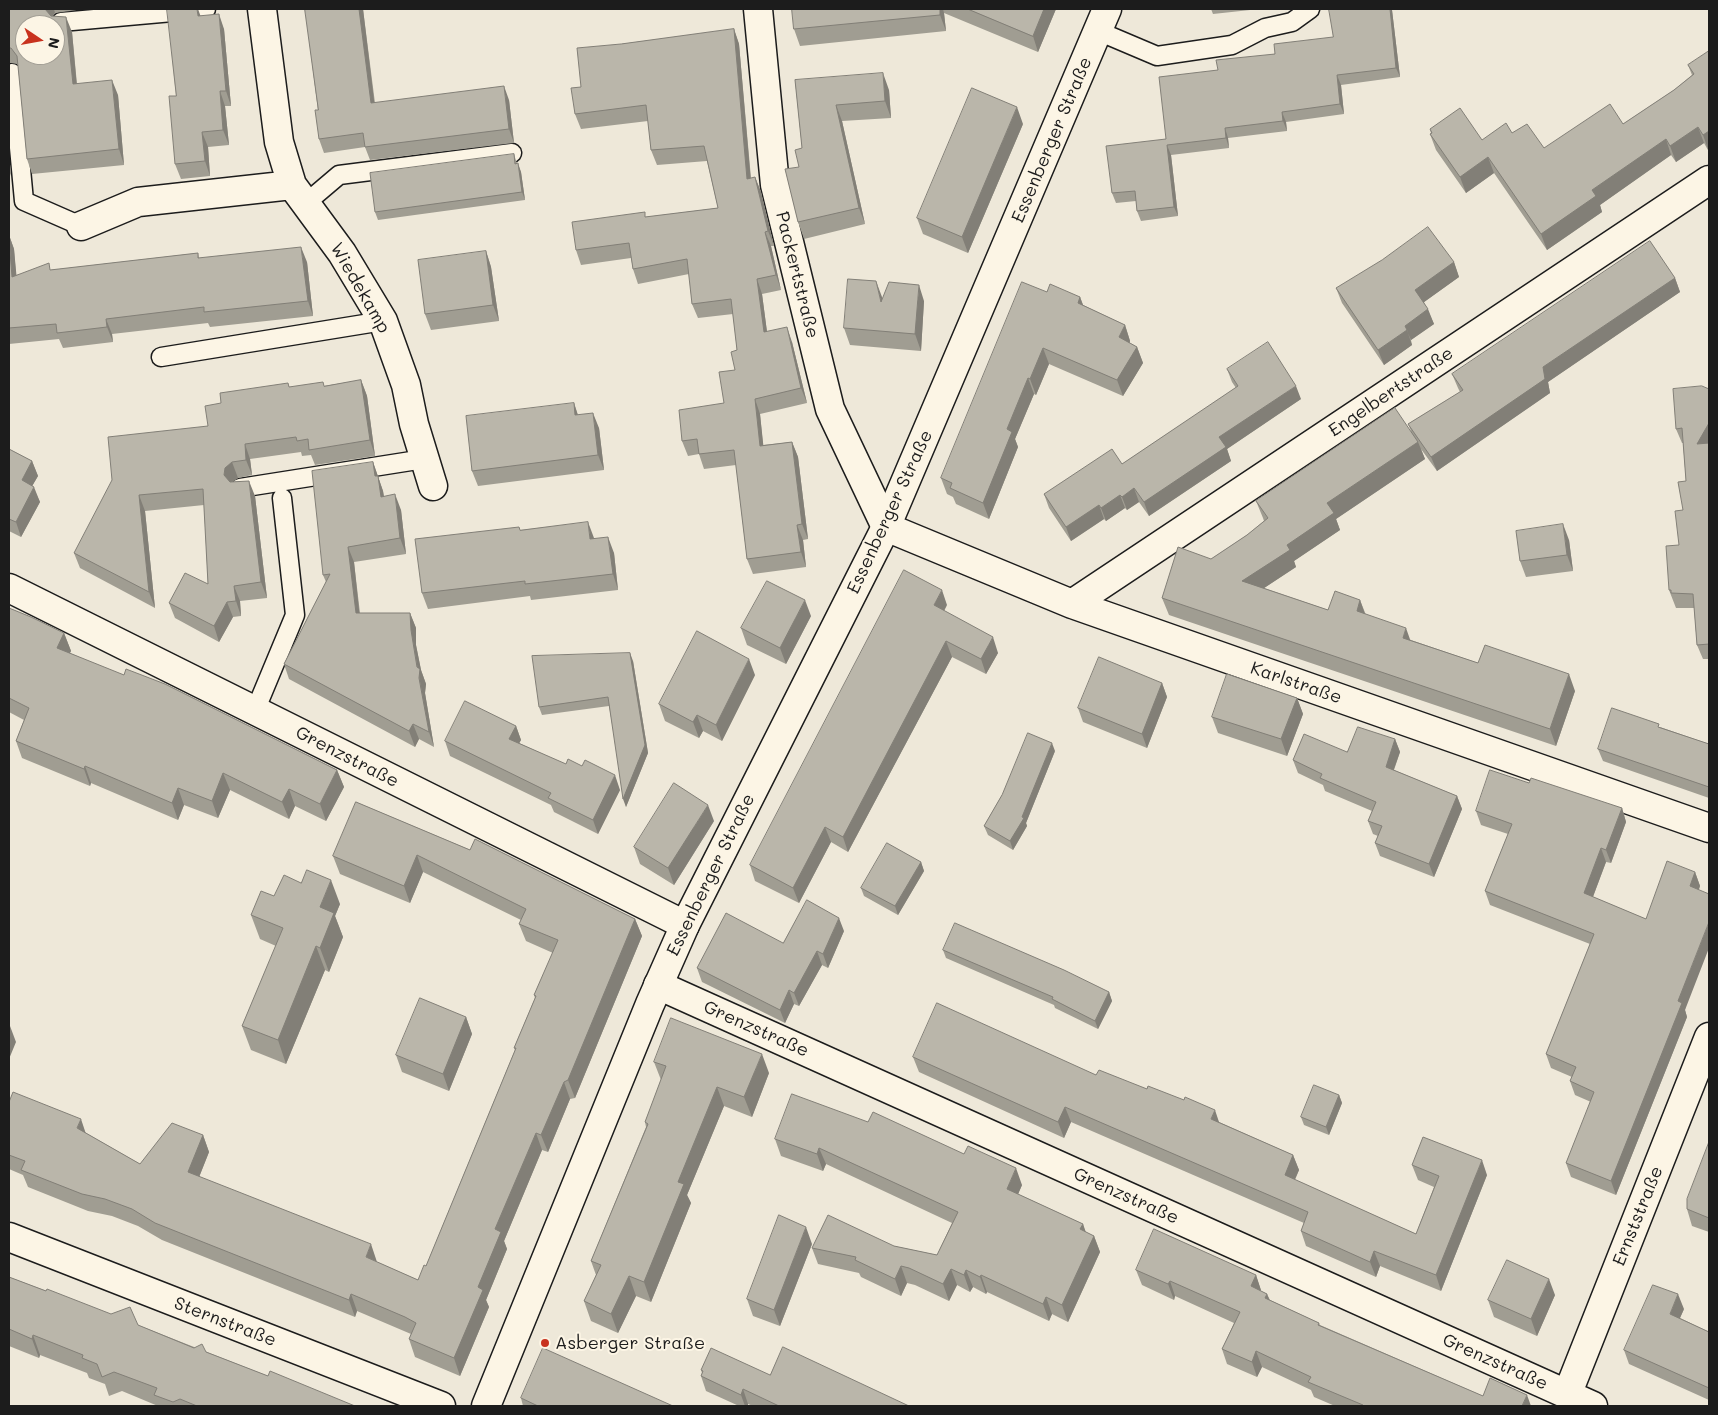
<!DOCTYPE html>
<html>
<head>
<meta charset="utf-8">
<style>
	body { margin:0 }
	#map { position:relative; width:1718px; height:1415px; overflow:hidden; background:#eee8d9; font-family:Mali,sans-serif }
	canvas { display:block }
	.frame { position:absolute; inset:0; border:10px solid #1c1c1c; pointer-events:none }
	.north { position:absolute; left:15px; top:15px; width:50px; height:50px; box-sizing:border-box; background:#fcf5e5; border:1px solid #a29e95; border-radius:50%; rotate:102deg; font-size:14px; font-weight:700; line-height:20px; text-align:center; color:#1c1c1c }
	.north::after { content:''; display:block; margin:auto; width:18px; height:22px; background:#c8321e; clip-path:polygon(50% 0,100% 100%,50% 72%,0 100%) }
</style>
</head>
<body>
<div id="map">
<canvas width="1718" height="1415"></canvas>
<div class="frame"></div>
<div class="north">N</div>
</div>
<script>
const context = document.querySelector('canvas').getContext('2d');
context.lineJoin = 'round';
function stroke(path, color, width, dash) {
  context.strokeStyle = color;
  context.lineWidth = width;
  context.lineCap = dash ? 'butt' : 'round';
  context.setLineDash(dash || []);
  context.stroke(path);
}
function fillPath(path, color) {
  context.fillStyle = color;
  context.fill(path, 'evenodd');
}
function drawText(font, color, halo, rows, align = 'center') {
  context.font = font + ' Mali,sans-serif';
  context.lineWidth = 4;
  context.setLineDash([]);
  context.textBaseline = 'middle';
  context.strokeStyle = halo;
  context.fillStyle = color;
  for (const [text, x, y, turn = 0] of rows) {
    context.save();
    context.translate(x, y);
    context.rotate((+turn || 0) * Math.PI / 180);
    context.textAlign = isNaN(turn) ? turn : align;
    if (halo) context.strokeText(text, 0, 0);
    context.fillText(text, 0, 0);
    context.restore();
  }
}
const lane = new Path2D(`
	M 61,22 L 206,9
	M 1098,31 L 1157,56 L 1232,45 L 1265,28 L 1292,22 L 1310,9
	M 12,73 L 24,201 L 81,226
	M 306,203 L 339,175 L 512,153
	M 161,357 L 383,321
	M 240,488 L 424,459
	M 255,711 L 295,615 L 282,498`);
const street = new Path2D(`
	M 262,9 L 279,142 L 292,185 L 342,253 L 383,321 L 406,385 L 414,424 L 433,486
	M 758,9 L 775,185 L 830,409 L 886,527 L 1072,604 L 1709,828
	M 81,226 L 138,202 L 292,185
	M 9,588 L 685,925
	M 1072,604 L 1709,180
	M 658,985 L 1593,1406
	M 9,1237 L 441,1406
	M 1567,1395 L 1709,1037`);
const secondary = new Path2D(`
	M 486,1406 L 650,1004 L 685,925 L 886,527 L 1107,9`);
stroke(lane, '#1c1c1c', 21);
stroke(street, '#1c1c1c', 31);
stroke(secondary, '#1c1c1c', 31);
stroke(lane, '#fcf5e5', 18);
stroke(street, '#fcf5e5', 28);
stroke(secondary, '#fcf5e5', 28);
fillPath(new Path2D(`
	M 9,9 L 70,9 L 70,11 L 55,13 L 53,16 L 72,32 L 77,84 L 118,95 L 124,165 L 32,174 L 27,159 L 18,65 L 17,64 L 11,63 L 9,63 Z
	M 305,9 L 363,9 L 375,103 L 509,100 L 514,143 L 370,160 L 365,147 L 324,153 L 319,139 L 318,110 Z
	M 792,9 L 1056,9 L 1038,52 L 944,13 L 946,31 L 800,46 L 794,29 Z
	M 1211,9 L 1250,9 L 1250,10 L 1213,14 Z
	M 1392,10 L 1400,77 L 1341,85 L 1344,114 L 1286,122 L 1287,131 L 1228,138 L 1229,148 L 1171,155 L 1178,216 L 1141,221 L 1137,211 L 1136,201 L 1116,203 L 1112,193 L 1166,139 L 1218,70 L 1333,37 Z
	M 201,16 L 224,29 L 231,106 L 225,106 L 229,145 L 208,147 L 210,176 L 181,179 L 175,164 Z
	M 734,29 L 739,44 L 751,178 L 755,177 L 761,192 L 774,246 L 771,246 L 781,290 L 762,294 L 767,332 L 792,342 L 807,403 L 760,414 L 763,445 L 792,442 L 798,457 L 808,539 L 803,540 L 806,567 L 753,574 L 747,559 L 736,465 L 704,469 L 699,454 L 688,456 L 682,441 L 724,403 L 735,370 L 737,350 L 733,314 L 698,318 L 692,304 L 689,274 L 638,284 L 633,269 L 631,258 L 581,265 L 576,250 L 646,217 L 718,208 L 707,161 L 657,165 L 651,150 L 648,121 L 581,129 L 575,114 L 581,87 L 621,44 Z
	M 1709,51 L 1709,152 L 1704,143 L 1676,162 L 1671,155 L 1600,205 L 1602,212 L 1547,250 L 1494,173 L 1466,193 L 1436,150 L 1430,134 L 1431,133 L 1430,129 L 1482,140 L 1512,133 L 1544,148 L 1623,124 L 1674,90 L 1692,75 L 1688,65 Z
	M 795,80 L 889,90 L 891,118 L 842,121 L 865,224 L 804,239 L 798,222 L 799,167 L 802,148 Z
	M 1023,124 L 968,253 L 923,234 L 917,218 Z
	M 514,154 L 517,164 L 521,172 L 525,200 L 378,220 L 375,212 Z
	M 9,235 L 14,249 L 16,275 L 51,270 L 198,253 L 199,258 L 307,262 L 313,316 L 210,327 L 208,323 L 112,334 L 113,342 L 63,348 L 59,339 L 9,344 Z
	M 486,251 L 491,267 L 499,321 L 431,330 L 425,314 Z
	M 1454,262 L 1459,277 L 1424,302 L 1434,324 L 1411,340 L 1412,345 L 1384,365 L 1342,303 L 1336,288 Z
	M 1675,278 L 1680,292 L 1548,382 L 1550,393 L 1437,471 L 1421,449 L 1425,459 L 1336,519 L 1340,530 L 1294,561 L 1296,567 L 1264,588 L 1328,610 L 1360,600 L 1366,615 L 1411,640 L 1478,663 L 1575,691 L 1556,746 L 1169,615 L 1162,598 L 1211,559 L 1247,535 L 1264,521 L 1263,518 L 1256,501 L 1411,431 L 1408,424 L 1460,392 L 1458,388 L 1452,374 Z
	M 1047,292 L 1080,297 L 1083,305 L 1125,325 L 1130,341 L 1130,343 L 1137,347 L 1143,363 L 1123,396 L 1049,364 L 1036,395 L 1034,394 L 1015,439 L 1018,447 L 989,519 L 956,504 L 953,497 L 947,494 L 941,478 Z
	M 882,299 L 924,301 L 921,351 L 850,345 L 844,328 Z
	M 1227,369 L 1301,399 L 1227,449 L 1231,461 L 1149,516 L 1139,502 L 1127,510 L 1125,508 L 1106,521 L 1104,519 L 1071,541 L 1049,508 L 1044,494 L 1122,464 L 1236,388 L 1232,382 Z
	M 361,380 L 367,396 L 375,456 L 315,465 L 311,455 L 302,456 L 301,452 L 250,459 L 252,475 L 238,478 L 232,482 L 255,496 L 267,598 L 240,601 L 241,616 L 233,617 L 219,642 L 175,618 L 169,603 L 208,584 L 204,505 L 145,511 L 155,608 L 80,568 L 74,553 L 208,426 L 290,387 L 324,386 Z
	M 1709,389 L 1709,659 L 1703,659 L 1697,645 L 1694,608 L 1676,608 L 1669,590 L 1679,545 L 1686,481 L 1683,443 L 1682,443 L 1676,429 Z
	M 574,403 L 578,415 L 599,428 L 604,470 L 478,486 L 472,471 Z
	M 9,449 L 32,461 L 38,476 L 32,486 L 40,502 L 21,537 L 9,531 Z
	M 373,462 L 383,491 L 384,496 L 401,510 L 406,554 L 354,562 L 360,613 L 410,613 L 416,628 L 416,645 L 421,670 L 426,684 L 425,693 L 434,747 L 419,739 L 415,747 L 289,679 L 284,664 L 326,582 L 323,575 Z
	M 520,530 L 594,539 L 614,553 L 618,590 L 531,600 L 530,596 L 428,609 L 422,593 Z
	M 1569,540 L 1573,571 L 1526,577 L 1520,561 Z
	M 947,605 L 944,611 L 998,653 L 986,674 L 952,657 L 848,852 L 831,842 L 799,903 L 755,881 L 750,865 Z
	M 9,608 L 64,633 L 71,651 L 70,653 L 337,770 L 344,787 L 326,821 L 295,806 L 289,819 L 230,790 L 218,818 L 184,805 L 178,820 L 91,783 L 90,786 L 22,758 L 16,741 L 24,720 L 9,712 Z
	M 811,616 L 786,664 L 747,645 L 741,628 Z
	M 633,661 L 648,753 L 626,807 L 609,706 L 542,715 L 539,707 Z
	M 755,675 L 722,741 L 703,731 L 699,738 L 665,721 L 659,704 Z
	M 1162,683 L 1167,697 L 1147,748 L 1083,722 L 1078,708 Z
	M 1297,698 L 1303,714 L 1287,756 L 1218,733 L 1212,717 Z
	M 516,726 L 521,740 L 519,743 L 620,790 L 598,834 L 554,812 L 551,805 L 450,756 L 445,741 Z
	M 1660,727 L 1709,744 L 1709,798 L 1603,761 L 1598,749 Z
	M 1395,739 L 1400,752 L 1394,770 L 1457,796 L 1462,809 L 1434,877 L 1380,856 L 1375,843 L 1378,836 L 1373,834 L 1368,821 L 1372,811 L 1325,791 L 1323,785 L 1298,773 L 1293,760 L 1347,752 Z
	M 1055,751 L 1026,823 L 1027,826 L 1013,850 L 988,835 L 984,826 L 1002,795 Z
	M 1529,783 L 1622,808 L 1626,822 L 1611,863 L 1606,862 L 1593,897 L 1646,919 L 1695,872 L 1700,886 L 1699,890 L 1685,1010 L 1687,1017 L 1616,1195 L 1571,1177 L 1566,1163 L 1591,1102 L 1575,1095 L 1570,1081 L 1572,1077 L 1551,1068 L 1546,1054 L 1590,944 L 1490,905 L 1485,891 L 1508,834 L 1481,825 L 1476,811 Z
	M 356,802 L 635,919 L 642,936 L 575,1098 L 570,1099 L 548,1152 L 542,1150 L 504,1241 L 507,1249 L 486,1300 L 489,1307 L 460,1376 L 415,1357 L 409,1339 L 411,1334 L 357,1311 L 355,1317 L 162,1240 L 138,1226 L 112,1216 L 88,1211 L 28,1187 L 23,1175 L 9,1169 L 9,1102 L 86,1133 L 140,1164 L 203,1135 L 209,1152 L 199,1177 L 377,1262 L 418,1280 L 426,1266 L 515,1050 L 514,1048 L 535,998 L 534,995 L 553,953 L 526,941 L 519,924 L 521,920 L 423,872 L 410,903 L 340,874 L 333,856 Z
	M 714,821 L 674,885 L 640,864 L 634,847 Z
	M 921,862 L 924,871 L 898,915 L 864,896 L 861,888 Z
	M 274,896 L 340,904 L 335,916 L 343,937 L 329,972 L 325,970 L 286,1064 L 251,1050 L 242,1026 L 276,946 L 260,939 L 251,915 Z
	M 844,931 L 828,968 L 822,965 L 799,1006 L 794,1004 L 785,1023 L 702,982 L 697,968 L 783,943 Z
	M 943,950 L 1109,992 L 1112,1001 L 1098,1029 L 1055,1008 L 1054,1005 L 946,958 Z
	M 466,1017 L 472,1034 L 449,1091 L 402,1072 L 396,1055 Z
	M 913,1057 L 1096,1075 L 1219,1122 L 1293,1155 L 1299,1170 L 1295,1180 L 1416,1234 L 1434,1187 L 1418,1180 L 1412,1165 L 1487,1175 L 1441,1291 L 1380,1266 L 1376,1277 L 1306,1246 L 1301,1231 L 1304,1223 L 1071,1122 L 1064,1138 L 919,1072 Z
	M 654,1062 L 769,1073 L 752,1117 L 724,1106 L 687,1195 L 691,1203 L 651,1302 L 636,1296 L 618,1333 L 591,1321 L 584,1301 L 596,1275 L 591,1261 L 646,1127 L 645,1122 L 661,1080 Z
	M 1339,1095 L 1342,1103 L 1329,1135 L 1304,1125 L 1301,1117 Z
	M 775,1139 L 1022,1185 L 1018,1194 L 1083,1224 L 1085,1232 L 1094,1236 L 1100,1252 L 1068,1322 L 1052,1314 L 1049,1321 L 987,1292 L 986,1294 L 973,1287 L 970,1292 L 957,1285 L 949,1301 L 915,1285 L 907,1283 L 901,1296 L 861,1277 L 859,1273 L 818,1264 L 812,1248 L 894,1246 L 937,1255 L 952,1223 L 826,1164 L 823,1171 L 781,1156 Z
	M 1709,1142 L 1709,1232 L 1692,1226 L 1687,1209 Z
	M 812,1244 L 780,1326 L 753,1316 L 747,1299 Z
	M 1136,1270 L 1256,1275 L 1261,1291 L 1267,1294 L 1270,1300 L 1319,1323 L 1320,1325 L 1483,1396 L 1531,1406 L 1335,1406 L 1314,1397 L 1311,1390 L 1262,1367 L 1257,1377 L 1227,1364 L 1222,1349 L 1234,1323 L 1175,1296 L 1174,1300 L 1142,1285 Z
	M 9,1277 L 138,1325 L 268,1376 L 355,1406 L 158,1406 L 122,1391 L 109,1396 L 105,1384 L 89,1378 L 87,1373 L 40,1355 L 39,1358 L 9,1346 Z
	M 1555,1295 L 1537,1336 L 1494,1317 L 1488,1300 Z
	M 1684,1309 L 1680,1318 L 1709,1332 L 1709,1400 L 1629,1364 L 1624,1350 Z
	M 701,1370 L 770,1375 L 909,1406 L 753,1406 L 748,1404 L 748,1406 L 739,1406 L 706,1391 L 701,1376 L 702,1373 Z
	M 521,1398 L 673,1406 L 523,1406 Z`), '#a09d92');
fillPath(new Path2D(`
	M 45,9 L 54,9 L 55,13 L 51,18 Z
	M 197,9 L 198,9 L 202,20 L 198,16 Z
	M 359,9 L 363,9 L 376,117 L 371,103 Z
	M 940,9 L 943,9 L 944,13 L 946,31 L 940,15 Z
	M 1044,9 L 1056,9 L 1038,52 L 1033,36 Z
	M 1390,9 L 1392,9 L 1392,10 L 1400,77 L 1396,68 Z
	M 219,14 L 224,29 L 231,106 L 226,91 Z
	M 66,17 L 72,32 L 78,99 L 73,84 Z
	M 734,29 L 739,44 L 752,194 L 747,179 Z
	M 883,73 L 889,90 L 891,118 L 885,101 Z
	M 1337,75 L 1341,85 L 1344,114 L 1340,104 Z
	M 112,80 L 118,95 L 124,165 L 119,149 Z
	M 504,86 L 509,100 L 514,143 L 509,129 Z
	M 220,91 L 225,106 L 229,145 L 223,130 Z
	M 836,105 L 842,121 L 865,224 L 859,208 Z
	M 1017,107 L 1023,124 L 968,253 L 962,237 Z
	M 1282,112 L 1286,122 L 1287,131 L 1283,121 Z
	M 1698,127 L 1704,143 L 1676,162 L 1670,146 Z
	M 1225,128 L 1228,138 L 1229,148 L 1226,138 Z
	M 1709,131 L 1709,152 L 1703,135 Z
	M 202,132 L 208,147 L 210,176 L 205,161 Z
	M 1666,139 L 1671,155 L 1600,205 L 1602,212 L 1547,250 L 1541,234 L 1592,190 Z
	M 1167,145 L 1171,155 L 1178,216 L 1174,207 Z
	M 9,152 L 11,176 L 9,170 Z
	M 1488,157 L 1494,173 L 1466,193 L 1460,177 Z
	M 518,163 L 521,172 L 525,200 L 522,192 Z
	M 755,177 L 761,192 L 774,246 L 768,231 Z
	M 765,232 L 771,246 L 781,290 L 776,275 Z
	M 9,235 L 14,249 L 18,292 L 12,277 Z
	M 301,247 L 307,262 L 313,316 L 308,301 Z
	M 486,251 L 491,267 L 499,321 L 493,305 Z
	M 1454,262 L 1459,277 L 1420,305 L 1415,290 Z
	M 1675,278 L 1680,292 L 1548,382 L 1550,393 L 1437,471 L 1431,457 L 1543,367 Z
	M 757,279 L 762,294 L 769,347 L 764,332 Z
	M 876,281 L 882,297 L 887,319 L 881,302 Z
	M 919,285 L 924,301 L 921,351 L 915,334 Z
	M 1080,297 L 1086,313 L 1078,303 Z
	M 1428,309 L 1434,324 L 1411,340 L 1405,326 Z
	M 106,319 L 112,334 L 113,342 L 107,327 Z
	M 1125,325 L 1130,341 L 1125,353 L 1119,337 Z
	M 787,327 L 792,342 L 807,403 L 801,388 Z
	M 1407,330 L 1412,345 L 1384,365 L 1378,350 Z
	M 1137,347 L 1143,363 L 1123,396 L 1117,380 Z
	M 1043,348 L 1049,364 L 1036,395 L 1030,379 Z
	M 1028,378 L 1034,394 L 1015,439 L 1018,447 L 989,519 L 983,503 L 1007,429 Z
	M 361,380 L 367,396 L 375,456 L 370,440 Z
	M 1296,386 L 1301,399 L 1227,449 L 1231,461 L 1149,516 L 1144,502 L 1219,437 Z
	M 755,399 L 760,414 L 765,461 L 760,446 Z
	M 574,403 L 579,419 L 575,415 Z
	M 593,413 L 599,428 L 604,470 L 598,455 Z
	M 1709,423 L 1709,446 L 1697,444 Z
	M 792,442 L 798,457 L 808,539 L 802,524 Z
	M 1418,442 L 1425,459 L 1336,519 L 1340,530 L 1294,561 L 1296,567 L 1249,598 L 1242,581 L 1287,545 L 1327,503 Z
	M 245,444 L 250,459 L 252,475 L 246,460 Z
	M 32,461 L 38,476 L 27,495 L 22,480 Z
	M 232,462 L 238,478 L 230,484 L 224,475 L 225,468 Z
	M 373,462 L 383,491 L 386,512 L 381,497 L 375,476 Z
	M 249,481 L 255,496 L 267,598 L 261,582 Z
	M 34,487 L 40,502 L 21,537 L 16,522 Z
	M 1134,488 L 1139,502 L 1127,510 L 1122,497 Z
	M 395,494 L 401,510 L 406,554 L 400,538 Z
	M 139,495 L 145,511 L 155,608 L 149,592 Z
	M 1120,495 L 1125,508 L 1106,521 L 1101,508 Z
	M 1099,505 L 1104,519 L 1071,541 L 1066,527 Z
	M 588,522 L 594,538 L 596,555 L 590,539 Z
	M 1563,524 L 1569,540 L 1573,571 L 1567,555 Z
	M 797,525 L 803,540 L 806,567 L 801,552 Z
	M 608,537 L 614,553 L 618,590 L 613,574 Z
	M 348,547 L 354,562 L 361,629 L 356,613 Z
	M 234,586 L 240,601 L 241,616 L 236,601 Z
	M 942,590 L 947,605 L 939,620 L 934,605 Z
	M 805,600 L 811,616 L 786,664 L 780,648 Z
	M 1360,600 L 1366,617 L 1357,611 Z
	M 227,602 L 233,617 L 219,642 L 214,626 Z
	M 410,613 L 416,628 L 416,645 L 421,670 L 426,684 L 425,693 L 434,747 L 429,732 L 411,630 Z
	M 1406,628 L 1412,645 L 1403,638 Z
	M 64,633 L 71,651 L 63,665 L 57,648 Z
	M 993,637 L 998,653 L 986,674 L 981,659 Z
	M 946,641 L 952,657 L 848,852 L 843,837 Z
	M 630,653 L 633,661 L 648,753 L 626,807 L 623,799 Z
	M 749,659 L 755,675 L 722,741 L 716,725 Z
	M 1569,674 L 1575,691 L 1556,746 L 1550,729 Z
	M 1162,683 L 1167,697 L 1147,748 L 1142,734 Z
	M 1297,698 L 1303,714 L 1287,756 L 1281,739 Z
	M 697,715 L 703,731 L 699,738 L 693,722 Z
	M 413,724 L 419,739 L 415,747 L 409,731 Z
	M 516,726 L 521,740 L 514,753 L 509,739 Z
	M 1395,739 L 1400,752 L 1390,780 L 1386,767 Z
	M 1052,743 L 1055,751 L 1026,823 L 1027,826 L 1013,850 L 1010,841 L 1022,817 Z
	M 85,766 L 91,783 L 90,786 L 84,769 Z
	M 337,770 L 344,787 L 326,821 L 320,804 Z
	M 223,773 L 230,790 L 218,818 L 212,801 Z
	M 615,775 L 620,790 L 598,834 L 593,820 Z
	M 178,788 L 184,805 L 178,820 L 172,803 Z
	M 289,789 L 295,806 L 289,819 L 282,802 Z
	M 1457,796 L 1462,809 L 1434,877 L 1429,864 Z
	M 708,805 L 714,821 L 674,885 L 668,868 Z
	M 1622,808 L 1626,822 L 1611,863 L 1606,850 Z
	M 825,827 L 831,842 L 799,903 L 793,888 Z
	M 1601,848 L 1606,862 L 1589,907 L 1584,893 Z
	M 417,855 L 423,872 L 410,903 L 404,886 Z
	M 921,862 L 924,871 L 898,915 L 895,906 Z
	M 1695,872 L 1700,886 L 1694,900 L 1690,886 Z
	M 331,880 L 340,904 L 335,916 L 343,937 L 329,972 L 320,948 L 320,907 Z
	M 839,918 L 844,931 L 828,968 L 823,954 Z
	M 635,919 L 642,936 L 575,1098 L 568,1080 Z
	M 1709,922 L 1709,948 L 1685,1010 L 1687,1017 L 1616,1195 L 1611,1181 L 1678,1001 Z
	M 316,946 L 325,970 L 286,1064 L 278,1040 Z
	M 817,951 L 822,965 L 799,1006 L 794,993 Z
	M 789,990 L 794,1004 L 785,1023 L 780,1010 Z
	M 1109,992 L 1112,1001 L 1098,1029 L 1095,1021 Z
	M 466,1017 L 472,1034 L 449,1091 L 443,1074 Z
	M 10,1026 L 16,1042 L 9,1059 L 9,1029 Z
	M 762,1054 L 769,1073 L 752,1117 L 744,1097 Z
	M 564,1082 L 570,1099 L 548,1152 L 541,1135 Z
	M 717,1087 L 724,1106 L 687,1195 L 691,1203 L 651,1302 L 644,1282 L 678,1182 Z
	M 1339,1095 L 1342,1103 L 1329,1135 L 1326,1127 Z
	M 1065,1107 L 1071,1122 L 1064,1138 L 1058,1122 Z
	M 1215,1110 L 1220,1125 L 1211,1119 Z
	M 81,1119 L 87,1137 L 77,1128 Z
	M 536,1133 L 542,1150 L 504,1241 L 507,1249 L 486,1300 L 489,1307 L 460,1376 L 454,1358 L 478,1287 L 495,1229 Z
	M 203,1135 L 209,1152 L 194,1190 L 188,1172 Z
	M 819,1148 L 826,1164 L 823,1171 L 817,1154 Z
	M 1293,1155 L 1299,1170 L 1290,1190 L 1285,1175 Z
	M 1482,1160 L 1487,1175 L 1441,1291 L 1436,1275 Z
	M 1016,1168 L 1022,1185 L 1013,1206 L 1007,1189 Z
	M 1083,1224 L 1089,1241 L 1080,1229 Z
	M 806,1227 L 812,1244 L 780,1326 L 774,1310 Z
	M 1094,1236 L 1100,1252 L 1068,1322 L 1062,1305 Z
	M 371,1244 L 377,1262 L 366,1257 Z
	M 1374,1251 L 1380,1266 L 1376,1277 L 1370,1262 Z
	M 901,1266 L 907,1283 L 901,1296 L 895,1279 Z
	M 951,1269 L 957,1285 L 949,1301 L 943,1284 Z
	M 966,1270 L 973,1287 L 970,1292 L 964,1275 Z
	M 981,1275 L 987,1292 L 986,1294 L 980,1277 Z
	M 1256,1275 L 1261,1290 L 1257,1301 L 1251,1286 Z
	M 629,1276 L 636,1296 L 618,1333 L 611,1314 Z
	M 1549,1279 L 1555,1295 L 1537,1336 L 1531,1319 Z
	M 1170,1281 L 1175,1296 L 1174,1300 L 1168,1284 Z
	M 351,1294 L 357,1311 L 355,1317 L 349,1300 Z
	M 1267,1294 L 1273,1309 L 1265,1298 Z
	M 1678,1294 L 1684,1309 L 1675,1329 L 1670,1314 Z
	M 1046,1297 L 1052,1314 L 1049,1321 L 1043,1304 Z
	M 33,1335 L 40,1355 L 39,1358 L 32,1339 Z
	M 1256,1351 L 1262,1367 L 1257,1377 L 1252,1362 Z
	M 743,1389 L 748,1404 L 748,1406 L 745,1406 L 741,1395 Z
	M 1527,1395 L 1531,1406 L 1522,1406 Z`), '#827f77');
const building = new Path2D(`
	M 9,9 L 45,9 L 51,16 L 66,17 L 73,84 L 112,80 L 119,149 L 27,159 L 17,56 L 11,48 L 9,48 ZM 25,25 L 55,25 L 55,55 L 25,55 Z
	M 167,9 L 197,9 L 198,16 L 219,14 L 226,91 L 220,91 L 223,130 L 202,132 L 205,161 L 175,164 L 169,96 L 176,96 Z
	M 305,9 L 359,9 L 371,103 L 504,86 L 509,129 L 365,147 L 363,133 L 319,139 L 315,110 L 318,110 Z
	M 792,9 L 940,9 L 940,15 L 794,29 Z
	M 968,9 L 1044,9 L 1033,36 Z
	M 1329,9 L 1390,9 L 1396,68 L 1337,75 L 1340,104 L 1282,112 L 1283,121 L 1225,128 L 1226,138 L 1167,145 L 1174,207 L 1137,211 L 1135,191 L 1112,193 L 1106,146 L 1166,139 L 1159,77 L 1218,70 L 1216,60 L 1275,54 L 1274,44 L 1333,37 Z
	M 734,29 L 747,179 L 755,177 L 768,231 L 765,232 L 776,275 L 757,279 L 764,332 L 787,327 L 801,388 L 755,399 L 760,446 L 792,442 L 802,524 L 797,525 L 801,552 L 747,559 L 734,450 L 699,454 L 697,439 L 682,441 L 679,410 L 724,403 L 719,372 L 735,370 L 731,352 L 737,350 L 731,299 L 692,304 L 687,259 L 633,269 L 629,243 L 576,250 L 572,222 L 645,212 L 645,217 L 718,208 L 704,146 L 651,150 L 646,105 L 575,114 L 571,88 L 581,87 L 577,48 L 621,44 Z
	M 1709,51 L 1709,131 L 1703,135 L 1698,127 L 1670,146 L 1666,139 L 1592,190 L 1596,196 L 1541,234 L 1488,157 L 1460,177 L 1430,134 L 1432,133 L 1430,129 L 1460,108 L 1482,140 L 1506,123 L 1512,133 L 1527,124 L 1544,148 L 1610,104 L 1623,124 L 1674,90 L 1694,74 L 1688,65 Z
	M 883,73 L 885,101 L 836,105 L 859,208 L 798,222 L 785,169 L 799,167 L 795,150 L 802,148 L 795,80 Z
	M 972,88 L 1017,107 L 962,237 L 917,218 Z
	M 514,154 L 515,164 L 518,163 L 522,192 L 375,212 L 370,173 Z
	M 1428,227 L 1454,262 L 1415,290 L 1428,309 L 1405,326 L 1407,330 L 1378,350 L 1336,288 L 1382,260 Z
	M 9,239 L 12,277 L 49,263 L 50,270 L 198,253 L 198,258 L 301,247 L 308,301 L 204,312 L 204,307 L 106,319 L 107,327 L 57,333 L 56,324 L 9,328 Z
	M 1650,241 L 1675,278 L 1543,367 L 1545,379 L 1431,457 L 1408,424 L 1463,390 L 1452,374 Z
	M 486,251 L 493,305 L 425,314 L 418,260 Z
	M 848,279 L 876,281 L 881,302 L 889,282 L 919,285 L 915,334 L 844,328 Z
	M 1022,282 L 1047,292 L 1050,284 L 1080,297 L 1078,303 L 1125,325 L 1119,337 L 1137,347 L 1117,380 L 1043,348 L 1030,379 L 1028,378 L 1007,429 L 1012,432 L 983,503 L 950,488 L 952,483 L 941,478 Z
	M 1268,342 L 1296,386 L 1219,437 L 1226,447 L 1144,502 L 1134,488 L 1122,497 L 1120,495 L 1101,508 L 1099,505 L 1066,527 L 1044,494 L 1112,449 L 1122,464 L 1238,386 L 1227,369 Z
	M 361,380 L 370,440 L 309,450 L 308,439 L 297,441 L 296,437 L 245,444 L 246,460 L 232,462 L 225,468 L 224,475 L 230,482 L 249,481 L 261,582 L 234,586 L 236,601 L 227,602 L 214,626 L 169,603 L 185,573 L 208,584 L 203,489 L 139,495 L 149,592 L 74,553 L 112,480 L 108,437 L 208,426 L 205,406 L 221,403 L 220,393 L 288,383 L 289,387 L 323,382 L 324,386 Z
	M 1702,386 L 1709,389 L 1709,423 L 1697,444 L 1709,443 L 1709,644 L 1697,645 L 1693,594 L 1671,593 L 1671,590 L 1669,590 L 1666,546 L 1679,545 L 1675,511 L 1683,510 L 1678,482 L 1686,481 L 1682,428 L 1676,429 L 1673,389 Z
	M 574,403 L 575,415 L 593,413 L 598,455 L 472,471 L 466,416 Z
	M 1395,408 L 1418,442 L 1327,503 L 1334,513 L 1287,545 L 1290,550 L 1242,581 L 1328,610 L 1335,591 L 1360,600 L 1357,611 L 1406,628 L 1403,638 L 1478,663 L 1485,645 L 1569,674 L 1550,729 L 1162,598 L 1178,547 L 1211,559 L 1247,535 L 1268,518 L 1256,501 Z
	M 9,449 L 32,461 L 22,480 L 34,487 L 16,522 L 9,519 Z
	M 373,462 L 375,476 L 378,476 L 381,497 L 395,494 L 400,538 L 348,547 L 356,613 L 410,613 L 411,630 L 417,667 L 420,669 L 419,678 L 429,732 L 413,724 L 409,731 L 284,664 L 330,574 L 323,575 L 312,471 Z
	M 588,522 L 590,539 L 608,537 L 613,574 L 525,584 L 525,581 L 422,593 L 415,539 L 519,527 L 520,530 Z
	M 1563,524 L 1567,555 L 1520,561 L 1516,531 Z
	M 904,570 L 942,590 L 934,605 L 993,637 L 981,659 L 946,641 L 843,837 L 825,827 L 793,888 L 750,865 Z
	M 767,581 L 805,600 L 780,648 L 741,628 Z
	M 9,608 L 31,617 L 64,633 L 57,648 L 124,675 L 126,669 L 165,684 L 337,770 L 320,804 L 289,789 L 282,802 L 223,773 L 212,801 L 178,788 L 172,803 L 85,766 L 84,769 L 16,741 L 29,708 L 9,698 Z
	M 697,631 L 749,659 L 716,725 L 697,715 L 693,722 L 659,704 Z
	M 630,653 L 645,745 L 623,799 L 608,697 L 539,707 L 532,656 Z
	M 1099,657 L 1162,683 L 1142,734 L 1078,708 Z
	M 1227,674 L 1297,698 L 1281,739 L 1212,717 Z
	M 465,701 L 516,726 L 509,739 L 566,764 L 568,759 L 582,766 L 585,760 L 615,775 L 593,820 L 548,798 L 551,793 L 445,741 Z
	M 1612,708 L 1659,724 L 1658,727 L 1709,744 L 1709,787 L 1598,749 Z
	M 1358,727 L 1395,739 L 1386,767 L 1457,796 L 1429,864 L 1375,843 L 1382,826 L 1368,821 L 1376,802 L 1320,778 L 1322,774 L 1293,760 L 1304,734 L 1347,752 Z
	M 1028,733 L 1052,743 L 1022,817 L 1024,818 L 1010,841 L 984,826 L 1002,795 Z
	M 1490,770 L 1529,783 L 1531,778 L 1622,808 L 1606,850 L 1601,848 L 1584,893 L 1646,919 L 1667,861 L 1695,872 L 1690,886 L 1709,894 L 1709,922 L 1678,1001 L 1682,1003 L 1611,1181 L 1566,1163 L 1594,1092 L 1570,1081 L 1576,1067 L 1546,1054 L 1594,934 L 1485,891 L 1512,824 L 1476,811 Z
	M 674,783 L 708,805 L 668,868 L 634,847 Z
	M 356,802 L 470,850 L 475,839 L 635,919 L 568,1080 L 564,1082 L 541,1135 L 536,1133 L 495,1229 L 501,1232 L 478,1287 L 483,1290 L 454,1358 L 409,1339 L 416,1323 L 405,1317 L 351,1294 L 349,1300 L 155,1223 L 132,1209 L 105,1199 L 82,1194 L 21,1170 L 25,1161 L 9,1155 L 9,1102 L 13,1092 L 81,1119 L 77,1128 L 140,1164 L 172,1123 L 203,1135 L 188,1172 L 371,1244 L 366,1257 L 418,1280 L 424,1265 L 426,1266 L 516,1048 L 514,1048 L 536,996 L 534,995 L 558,940 L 519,924 L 526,909 L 417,855 L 404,886 L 333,856 Z
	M 887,843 L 921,862 L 895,906 L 861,888 Z
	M 307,870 L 331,880 L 320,907 L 334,913 L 320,948 L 316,946 L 278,1040 L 242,1026 L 283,928 L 251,915 L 261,891 L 274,896 L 284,875 L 301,883 Z
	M 807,900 L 839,918 L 823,954 L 817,951 L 794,993 L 789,990 L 780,1010 L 697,968 L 726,913 L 783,943 Z
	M 955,923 L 1064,970 L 1109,992 L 1095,1021 L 1052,999 L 1053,997 L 943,950 Z
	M 420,998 L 466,1017 L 443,1074 L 396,1055 Z
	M 937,1003 L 1096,1075 L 1099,1070 L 1147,1089 L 1148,1086 L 1184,1100 L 1185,1097 L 1215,1110 L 1211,1119 L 1293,1155 L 1285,1175 L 1416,1234 L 1439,1176 L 1412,1165 L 1423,1137 L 1482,1160 L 1436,1275 L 1374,1251 L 1370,1262 L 1301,1231 L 1308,1212 L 1065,1107 L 1058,1122 L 913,1057 Z
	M 671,1018 L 762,1054 L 744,1097 L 717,1087 L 678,1182 L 684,1184 L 644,1282 L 629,1276 L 611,1314 L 584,1301 L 601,1265 L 591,1261 L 648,1124 L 645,1122 L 666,1066 L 654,1062 Z
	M 1314,1085 L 1339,1095 L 1326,1127 L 1301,1117 Z
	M 792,1094 L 868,1122 L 873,1112 L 964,1154 L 968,1146 L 1016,1168 L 1007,1189 L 1083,1224 L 1080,1229 L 1094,1236 L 1062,1305 L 1046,1297 L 1043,1304 L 981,1275 L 980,1277 L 966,1270 L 964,1275 L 951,1269 L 943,1284 L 909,1268 L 901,1266 L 895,1279 L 855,1260 L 856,1257 L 812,1248 L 828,1215 L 894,1246 L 937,1255 L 958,1212 L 819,1148 L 817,1154 L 775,1139 Z
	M 1709,1142 L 1709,1218 L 1687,1209 L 1687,1199 Z
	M 779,1215 L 806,1227 L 774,1310 L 747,1299 Z
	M 1154,1229 L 1256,1275 L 1251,1286 L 1267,1294 L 1265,1298 L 1319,1323 L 1318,1325 L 1483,1396 L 1490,1378 L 1527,1395 L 1522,1406 L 1363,1406 L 1363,1405 L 1308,1382 L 1311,1377 L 1256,1351 L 1252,1362 L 1222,1349 L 1240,1312 L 1170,1281 L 1168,1284 L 1136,1270 Z
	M 1507,1260 L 1549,1279 L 1531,1319 L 1488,1300 Z
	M 9,1277 L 46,1291 L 47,1289 L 111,1314 L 130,1307 L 138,1325 L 194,1348 L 202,1344 L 206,1352 L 268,1376 L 270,1371 L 355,1406 L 197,1406 L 180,1399 L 173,1402 L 154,1395 L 157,1388 L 114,1372 L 102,1377 L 97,1364 L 82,1358 L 83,1355 L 33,1335 L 32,1339 L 9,1329 Z
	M 1653,1285 L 1678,1294 L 1670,1314 L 1709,1332 L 1709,1388 L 1624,1350 Z
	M 783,1347 L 909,1406 L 779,1406 L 743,1389 L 741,1395 L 701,1376 L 703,1371 L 701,1370 L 711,1348 L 770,1375 Z
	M 543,1348 L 673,1406 L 538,1406 L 521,1398 Z`);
fillPath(building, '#bab6aa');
stroke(building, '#827f77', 1);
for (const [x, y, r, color] of [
	[545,1343,5,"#c8321e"]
]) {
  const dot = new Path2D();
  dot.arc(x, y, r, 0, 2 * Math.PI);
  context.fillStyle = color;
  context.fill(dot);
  stroke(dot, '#fcf5e5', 2);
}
drawText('18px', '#1c1c1c', '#fcf5e5', [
	["Essenberger Straße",1052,140,-67],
	["Packertstraße",797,275,76],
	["Wiedekamp",360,288,60],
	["Engelbertstraße",1391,392,-34],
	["Essenberger Straße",890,512,-65],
	["Karlstraße",1296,683,19],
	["Grenzstraße",347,757,27],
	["Essenberger Straße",711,875,-64],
	["Grenzstraße",756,1029,24],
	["Grenzstraße",1126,1196,24],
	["Ernststraße",1638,1216,-68],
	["Sternstraße",225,1322,21],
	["Grenzstraße",1495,1362,24]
]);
drawText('18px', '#1c1c1c', '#fcf5e5', [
	["Asberger Straße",555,1343]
], 'left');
</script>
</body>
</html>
